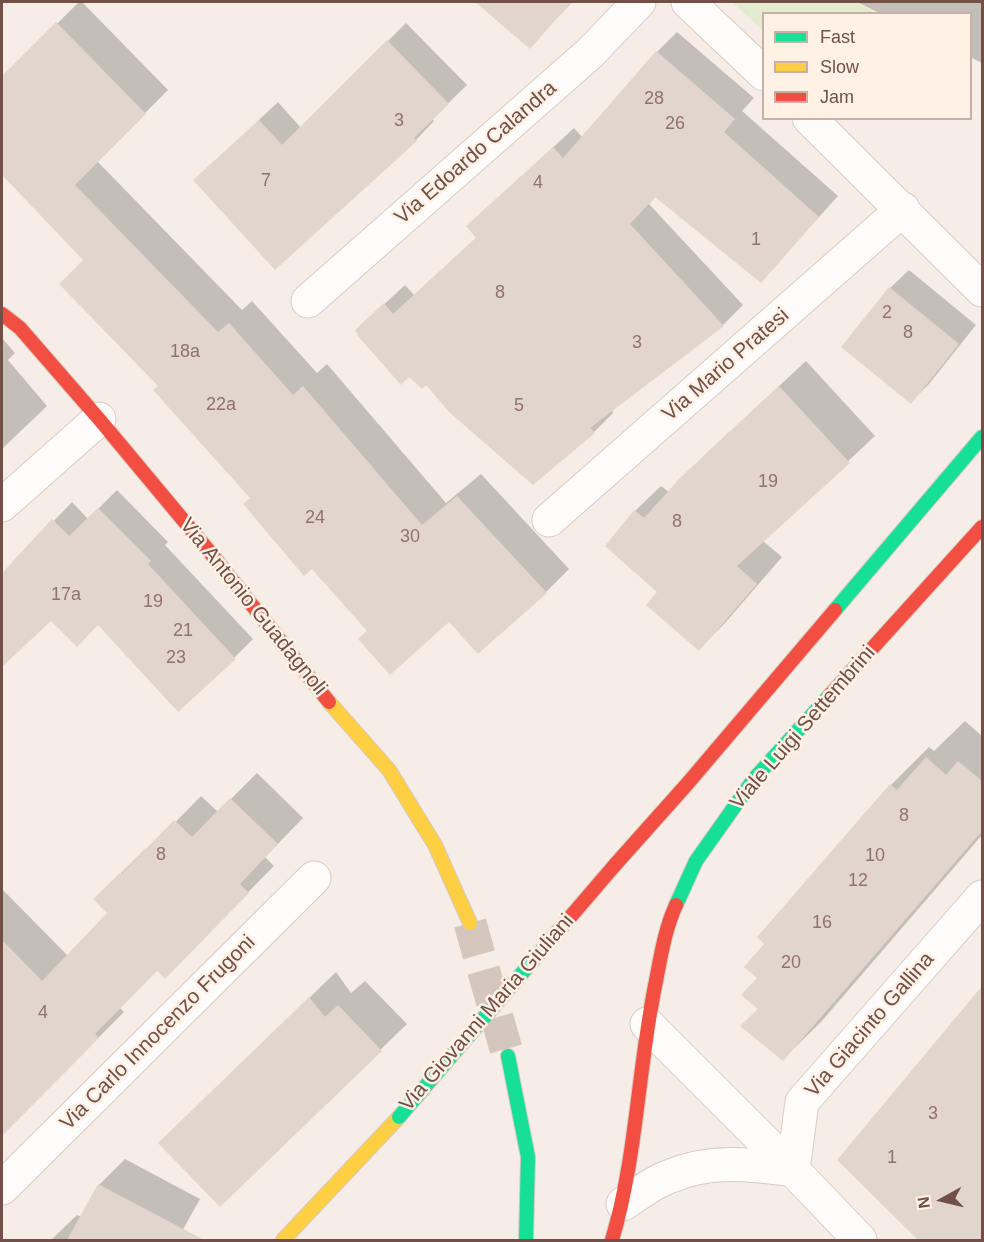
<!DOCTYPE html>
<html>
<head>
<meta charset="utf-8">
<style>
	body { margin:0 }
	#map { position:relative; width:984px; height:1242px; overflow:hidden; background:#f6eee6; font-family:Helvetica,sans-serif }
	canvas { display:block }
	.frame { position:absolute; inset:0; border:3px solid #725048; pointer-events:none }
	.legend { position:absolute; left:762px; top:12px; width:210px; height:108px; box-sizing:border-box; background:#fff1e6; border:2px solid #c7b1a7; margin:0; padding:8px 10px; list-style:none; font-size:18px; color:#725048 }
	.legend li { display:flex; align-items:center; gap:12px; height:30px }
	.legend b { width:30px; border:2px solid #c7b1a7 }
	.north { position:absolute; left:912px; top:1170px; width:60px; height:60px; -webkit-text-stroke:4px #fff1e6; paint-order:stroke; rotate:262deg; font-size:16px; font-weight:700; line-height:24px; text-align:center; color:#725048 }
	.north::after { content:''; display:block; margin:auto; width:21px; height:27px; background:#725048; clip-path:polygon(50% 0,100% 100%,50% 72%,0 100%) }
</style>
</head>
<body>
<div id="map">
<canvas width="984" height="1242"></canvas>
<div class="frame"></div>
<ul class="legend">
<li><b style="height:8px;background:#16e098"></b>Fast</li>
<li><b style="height:8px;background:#ffcf43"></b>Slow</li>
<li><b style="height:8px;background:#f24e42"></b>Jam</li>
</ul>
<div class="north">N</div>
</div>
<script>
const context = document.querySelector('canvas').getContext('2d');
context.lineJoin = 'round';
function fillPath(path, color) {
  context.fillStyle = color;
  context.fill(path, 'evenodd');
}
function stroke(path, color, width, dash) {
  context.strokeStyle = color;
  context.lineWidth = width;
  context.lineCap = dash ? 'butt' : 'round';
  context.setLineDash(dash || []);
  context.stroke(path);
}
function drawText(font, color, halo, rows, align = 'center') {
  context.font = font + ' Helvetica,sans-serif';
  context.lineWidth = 5;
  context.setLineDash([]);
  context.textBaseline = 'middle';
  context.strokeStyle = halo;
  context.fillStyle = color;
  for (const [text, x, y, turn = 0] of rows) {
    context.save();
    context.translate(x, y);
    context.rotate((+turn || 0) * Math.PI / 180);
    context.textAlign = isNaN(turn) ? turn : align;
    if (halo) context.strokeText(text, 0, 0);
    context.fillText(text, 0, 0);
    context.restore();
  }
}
fillPath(new Path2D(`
	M 732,2 L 854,2 L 872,10 L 870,14 L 764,14 L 763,31 Z`), '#e5ebd1');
fillPath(new Path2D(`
	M 79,2 L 82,2 L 168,90 L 97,161 L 242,310 L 252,301 L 317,373 L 327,364 L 446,503 L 481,474 L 569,569 L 546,592 L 449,620 L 368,630 L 252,498 L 160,386 L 85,260 L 2,172 L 2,78 Z
	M 477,2 L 572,2 L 530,47 Z
	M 857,2 L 982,2 L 982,63 L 970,57 L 970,14 L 881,14 Z
	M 406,23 L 467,85 L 432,119 L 434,121 L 416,140 L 275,268 L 195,180 L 278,102 L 301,128 Z
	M 677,32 L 754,98 L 742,111 L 838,196 L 761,281 L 656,196 L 649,204 L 743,305 L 723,325 L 612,410 L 613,413 L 594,432 L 377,311 L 405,285 L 414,295 L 477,237 L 468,226 L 574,128 L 583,138 L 657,52 Z
	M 909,270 L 976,325 L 929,384 L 911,402 L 890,288 Z
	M 2,338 L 15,353 L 8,360 L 47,406 L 2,449 Z
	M 806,361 L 875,436 L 763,541 L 782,557 L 725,623 L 699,649 L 659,591 L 635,511 L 661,486 L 669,492 L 709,451 Z
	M 117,490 L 168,542 L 165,545 L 253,639 L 234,658 L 98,623 L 51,618 L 2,665 L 2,575 L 72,502 L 88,519 Z
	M 965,721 L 982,736 L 982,835 L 821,1022 L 783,1059 L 760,1008 L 759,978 L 767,943 L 759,937 L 891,785 L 929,747 L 934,751 Z
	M 257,773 L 303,818 L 265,857 L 274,866 L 190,951 L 157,969 L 119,1007 L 124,1012 L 20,1116 L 11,1107 L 2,1125 L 2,889 L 68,956 L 109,913 L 95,899 L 146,848 L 148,850 L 201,796 L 218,812 Z
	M 336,972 L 351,993 L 365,981 L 407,1024 L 220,1205 L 185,1118 Z
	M 982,988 L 982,1240 L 920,1240 L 839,1160 Z
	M 125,1159 L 200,1199 L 177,1240 L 51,1240 L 77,1215 L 82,1217 L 99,1185 Z`), '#0003');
fillPath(new Path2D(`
	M 475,2 L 571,2 L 530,49 Z
	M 56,22 L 146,114 L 75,185 L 218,332 L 229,323 L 293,395 L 303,386 L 422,525 L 457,496 L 547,593 L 478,654 L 449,622 L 390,675 L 358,639 L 367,631 L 312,569 L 304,576 L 243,504 L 250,498 L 153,390 L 158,386 L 59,284 L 83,260 L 2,175 L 2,76 Z
	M 387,40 L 449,104 L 414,138 L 417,141 L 275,270 L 193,180 L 259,120 L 282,145 Z
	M 656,51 L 735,119 L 724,132 L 819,217 L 761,283 L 655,197 L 630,224 L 724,326 L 590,428 L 595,433 L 533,485 L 449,412 L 426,385 L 422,389 L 409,377 L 401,385 L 357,335 L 358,334 L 355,330 L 384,303 L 393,314 L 476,238 L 466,226 L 553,147 L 563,158 Z
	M 889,287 L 959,344 L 911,404 L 841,347 Z
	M 779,386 L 850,463 L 737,566 L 757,584 L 699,651 L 646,605 L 657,592 L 605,546 L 634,510 L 644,518 L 681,477 Z
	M 98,508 L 151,561 L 148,564 L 236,659 L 178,712 L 98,625 L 77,647 L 51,621 L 2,667 L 2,573 L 52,519 L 69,536 Z
	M 926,757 L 946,775 L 958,761 L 982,781 L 982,831 L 783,1061 L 740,1026 L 758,1009 L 741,995 L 757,978 L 744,967 L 764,944 L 757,937 L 890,784 L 897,790 Z
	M 230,798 L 278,844 L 240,884 L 249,893 L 165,979 L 157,971 L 95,1034 L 99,1038 L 2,1136 L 2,940 L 42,981 L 107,913 L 93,899 L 120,873 L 121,874 L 174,820 L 192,837 Z
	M 982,986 L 982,1240 L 918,1240 L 837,1160 Z
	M 309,997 L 325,1017 L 338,1005 L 382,1051 L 220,1207 L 158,1143 Z
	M 98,1184 L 204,1240 L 67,1240 Z`), '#e2d5ce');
stroke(new Path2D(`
	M 470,923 L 508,1056`), '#d5c6be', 33, [33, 16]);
const street = new Path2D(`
	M 688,2 L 764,74
	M 809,118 L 982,290
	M 308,301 L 590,53 L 639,2
	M 2,505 L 99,419
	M 549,520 L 903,209
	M 647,1024 L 793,1170 L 860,1240
	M 793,1170 L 802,1102 L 982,897
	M 2,1188 L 314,878
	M 623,1204 C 637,1195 652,1183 668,1177 C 710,1159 749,1164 793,1170`);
const fast = new Path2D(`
	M 835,610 L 982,437
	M 676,905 L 696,861 L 754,779 L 830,695
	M 508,1056 L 528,1157 L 526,1240`);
const slow = new Path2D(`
	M 329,702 L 389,770 L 435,845 L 470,923
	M 283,1240 L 399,1117`);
const jam = new Path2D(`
	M 2,314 L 20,328 L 99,419 L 209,551 L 329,702
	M 830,695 L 982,527
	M 614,866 L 688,783 L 835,610
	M 612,1240 C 637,1157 638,1066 656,981 C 661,955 665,929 676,905`);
stroke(street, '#d7cbc4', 35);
stroke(fast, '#d6c9c3', 16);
stroke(slow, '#d6c9c3', 16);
stroke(jam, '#d6c9c3', 16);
stroke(street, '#fefcfb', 33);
stroke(fast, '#16e098', 14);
stroke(slow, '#ffcf43', 14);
stroke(jam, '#f24e42', 14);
const fastBridge = new Path2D(`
	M 399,1117 L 554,936`);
const jamBridge = new Path2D(`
	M 554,936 L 614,866`);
stroke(fastBridge, '#d6c9c3', 16, []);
stroke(jamBridge, '#d6c9c3', 16, []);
stroke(fastBridge, '#16e098', 14);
stroke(jamBridge, '#f24e42', 14);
drawText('18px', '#90736c', null, [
	["28",654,99],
	["3",399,121],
	["26",675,124],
	["7",266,181],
	["4",538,183],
	["1",756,240],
	["8",500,293],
	["2",887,313],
	["8",908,333],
	["3",637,343],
	["18a",185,352],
	["22a",221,405],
	["5",519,406],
	["19",768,482],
	["24",315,518],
	["8",677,522],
	["30",410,537],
	["17a",66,595],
	["19",153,602],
	["21",183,631],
	["23",176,658],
	["8",904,816],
	["8",161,855],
	["10",875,856],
	["12",858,881],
	["16",822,923],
	["20",791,963],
	["4",43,1013],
	["3",933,1114],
	["1",892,1158]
]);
drawText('21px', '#725048', '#fff1e6', [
	["Via Edoardo Calandra",476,153,-41],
	["Via Mario Pratesi",726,365,-41],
	["Via Antonio Guadagnoli",253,607,51],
	["Viale Luigi Settembrini",803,728,-49],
	["Via Giovanni Maria Giuliani",487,1013,-49],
	["Via Giacinto Gallina",870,1025,-49],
	["Via Carlo Innocenzo Frugoni",158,1033,-45]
]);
</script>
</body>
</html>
